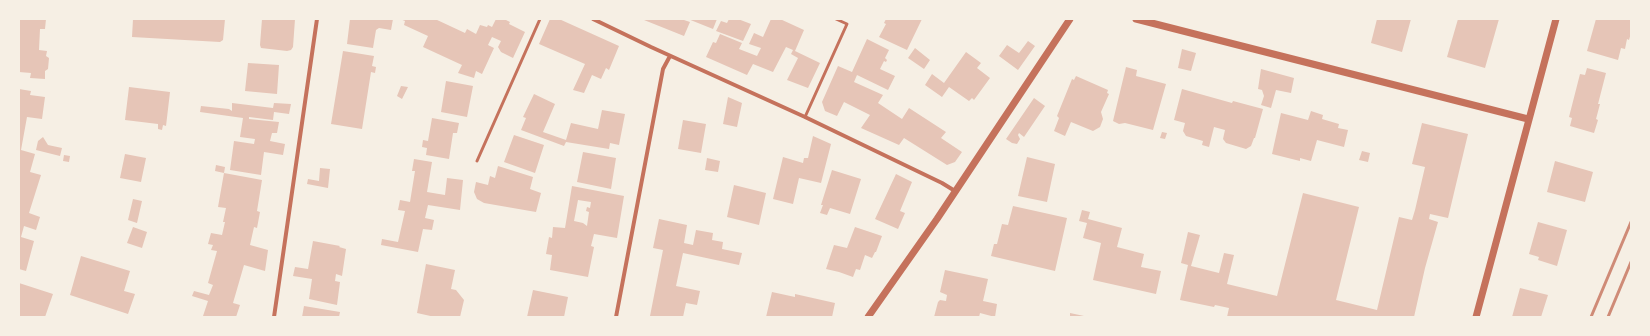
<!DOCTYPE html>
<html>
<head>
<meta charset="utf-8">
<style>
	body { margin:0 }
	#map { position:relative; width:1650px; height:336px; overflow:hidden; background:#f6efe4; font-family:"Archivo Narrow",sans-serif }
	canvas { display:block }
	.frame { position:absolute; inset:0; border:20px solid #f6efe4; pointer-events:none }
</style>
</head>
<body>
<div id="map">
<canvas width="1650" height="336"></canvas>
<div class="frame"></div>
</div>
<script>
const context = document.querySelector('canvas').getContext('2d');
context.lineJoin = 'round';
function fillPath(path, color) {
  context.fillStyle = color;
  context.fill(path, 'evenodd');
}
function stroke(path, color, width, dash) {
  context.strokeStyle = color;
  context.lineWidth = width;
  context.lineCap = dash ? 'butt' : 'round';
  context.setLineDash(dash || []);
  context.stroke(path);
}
fillPath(new Path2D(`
	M 19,19 L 46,19 L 45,29 L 40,29 L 39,50 L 47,51 L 46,56 L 49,58 L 48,69 L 45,71 L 45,79 L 30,78 L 31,73 L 19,72 Z
	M 133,19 L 225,19 L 223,40 L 220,42 L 132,37 Z
	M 262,19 L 295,19 L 293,47 L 291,50 L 287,51 L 261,48 L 260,45 Z
	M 350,19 L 393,19 L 391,30 L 379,28 L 376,30 L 373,48 L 347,44 Z
	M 400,19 L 435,19 L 465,33 L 467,29 L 476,34 L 480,25 L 487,27 L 488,25 L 492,27 L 496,19 L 504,19 L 510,22 L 509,24 L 525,32 L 513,58 L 501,52 L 498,47 L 501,41 L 492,37 L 488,45 L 494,48 L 482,74 L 476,71 L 474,78 L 458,73 L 462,65 L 423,47 L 428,36 L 404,25 L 405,21 Z
	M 550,19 L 559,19 L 619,46 L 609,70 L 606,68 L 601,79 L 592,75 L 584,93 L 573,90 L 585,64 L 539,44 Z
	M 644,19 L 681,19 L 690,22 L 684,36 L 644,20 Z
	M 688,19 L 717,19 L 713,29 Z
	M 729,19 L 738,19 L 751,24 L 743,41 L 716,31 L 721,21 L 727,23 Z
	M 771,19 L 780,19 L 804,30 L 795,51 L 820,63 L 808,88 L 787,80 L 798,58 L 791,54 L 793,50 L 786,47 L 773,72 L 753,64 L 747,75 L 706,57 L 713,42 L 716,43 L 720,34 L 742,43 L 739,49 L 757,56 L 761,48 L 749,44 L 754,33 L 763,37 Z
	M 886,19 L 922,19 L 907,50 L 879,37 L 886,24 L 884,23 Z
	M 1377,19 L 1411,19 L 1402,52 L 1371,43 Z
	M 1458,19 L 1499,19 L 1485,68 L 1447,57 Z
	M 1596,19 L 1631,19 L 1631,33 L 1629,40 L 1627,39 L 1625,49 L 1621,48 L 1618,60 L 1587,51 Z
	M 867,39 L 889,50 L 885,58 L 887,60 L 886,62 L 884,61 L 880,69 L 895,76 L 888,90 L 857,75 L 854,82 L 883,95 L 878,103 L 902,119 L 909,108 L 946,132 L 941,138 L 962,152 L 955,162 L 947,165 L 904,138 L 899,145 L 861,128 L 870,115 L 844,102 L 837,116 L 825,111 L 822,102 L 838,66 L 852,72 Z
	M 1028,41 L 1035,46 L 1018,70 L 999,56 L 1007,45 L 1019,53 Z
	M 915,48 L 930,60 L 924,69 L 908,58 Z
	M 1182,49 L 1196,53 L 1191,71 L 1178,68 Z
	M 343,51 L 374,56 L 372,66 L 376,67 L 375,73 L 371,72 L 362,129 L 331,124 Z
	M 966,52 L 981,63 L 977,68 L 990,78 L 974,100 L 972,98 L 969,101 L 949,87 L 942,97 L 925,85 L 932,74 L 944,83 Z
	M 248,63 L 279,65 L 277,94 L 245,91 Z
	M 1126,67 L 1137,70 L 1136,76 L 1166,84 L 1153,130 L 1125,123 L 1119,124 L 1113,121 Z
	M 1587,68 L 1606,73 L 1598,104 L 1600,104 L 1596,119 L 1598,120 L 1594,133 L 1570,126 L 1572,118 L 1569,117 L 1580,74 L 1585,75 Z
	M 1261,69 L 1294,78 L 1291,93 L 1276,90 L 1271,108 L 1261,105 L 1264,96 L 1262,90 L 1258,89 Z
	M 1076,76 L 1108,90 L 1107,93 L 1109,94 L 1101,112 L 1103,119 L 1100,127 L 1093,131 L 1071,122 L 1065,136 L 1054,131 L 1059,118 L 1057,116 L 1072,79 L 1074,80 Z
	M 446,81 L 473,86 L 467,117 L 441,112 Z
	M 401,86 L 408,87 L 402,99 L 397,96 Z
	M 129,87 L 170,92 L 166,126 L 163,125 L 162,130 L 158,129 L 158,124 L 125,120 Z
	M 19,89 L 31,91 L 30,95 L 45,97 L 42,119 L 27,117 L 21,150 L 35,154 L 30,172 L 41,175 L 29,213 L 40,217 L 36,230 L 24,226 L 21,237 L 34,241 L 26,271 L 19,269 Z
	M 1182,89 L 1232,103 L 1233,101 L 1263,109 L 1255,138 L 1254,138 L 1251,146 L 1246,149 L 1226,143 L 1223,139 L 1225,130 L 1214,127 L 1209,147 L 1202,145 L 1203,141 L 1186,136 L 1183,131 L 1185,123 L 1174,120 Z
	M 534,94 L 555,104 L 543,132 L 566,140 L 571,123 L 598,129 L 602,110 L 625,114 L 619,145 L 610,143 L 609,149 L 566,142 L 564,146 L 521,130 L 526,118 L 523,117 Z
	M 728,97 L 742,103 L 737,127 L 723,124 Z
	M 1034,98 L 1045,106 L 1024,137 L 1019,133 L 1018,135 L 1020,139 L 1017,144 L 1012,143 L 1006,139 Z
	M 232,103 L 273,108 L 274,103 L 291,104 L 289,114 L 274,112 L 273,120 L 249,117 L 249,119 L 279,122 L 277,133 L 272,133 L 270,141 L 285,144 L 283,155 L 264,152 L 261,175 L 230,170 L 234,141 L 254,144 L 255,139 L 240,137 L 243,118 L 200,112 L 201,106 L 229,109 L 232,111 Z
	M 1311,111 L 1323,115 L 1322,119 L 1339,124 L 1338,128 L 1348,130 L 1344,147 L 1317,140 L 1311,161 L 1300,158 L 1300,161 L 1272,154 L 1281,113 L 1308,120 Z
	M 432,118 L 459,123 L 457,133 L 453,133 L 449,159 L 426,155 L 427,148 L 422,147 L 423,140 L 428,141 Z
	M 683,120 L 706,124 L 701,153 L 678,149 Z
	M 1422,123 L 1468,134 L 1448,218 L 1430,214 L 1429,219 L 1438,222 L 1425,268 L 1414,317 L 1227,317 L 1229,308 L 1215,305 L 1214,307 L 1180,300 L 1188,265 L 1181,263 L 1188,232 L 1200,235 L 1191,266 L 1219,273 L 1224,253 L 1234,255 L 1227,284 L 1277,296 L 1303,193 L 1359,207 L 1336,300 L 1377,310 L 1399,217 L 1412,220 L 1415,210 L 1425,167 L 1412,164 Z
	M 1162,132 L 1167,133 L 1165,139 L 1160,138 Z
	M 514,135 L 544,145 L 535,173 L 504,162 Z
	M 813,136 L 831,144 L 821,183 L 799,178 L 793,204 L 773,199 L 783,157 L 803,163 L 804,158 L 808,158 Z
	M 43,137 L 48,145 L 62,148 L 60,156 L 36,150 L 38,141 Z
	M 1362,151 L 1370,153 L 1368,162 L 1359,160 Z
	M 583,152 L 616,158 L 611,189 L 577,182 Z
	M 125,154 L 146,158 L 141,182 L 120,178 Z
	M 64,155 L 70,156 L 69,162 L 63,161 Z
	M 1027,157 L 1055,164 L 1047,202 L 1018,196 Z
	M 707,158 L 720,161 L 718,172 L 705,170 Z
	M 414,159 L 432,162 L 427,192 L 445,195 L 447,178 L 463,180 L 460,210 L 428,205 L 425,218 L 434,220 L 432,230 L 423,229 L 418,252 L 381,245 L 382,239 L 398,242 L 405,211 L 398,210 L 400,200 L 410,202 L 415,171 L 412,171 Z
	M 1555,161 L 1593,172 L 1585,202 L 1547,192 Z
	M 216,165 L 225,167 L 224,173 L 262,180 L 257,211 L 260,212 L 257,228 L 254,227 L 250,245 L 268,250 L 265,271 L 244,265 L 233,303 L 240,305 L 236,317 L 203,316 L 208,301 L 192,296 L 194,291 L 209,295 L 213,285 L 208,283 L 217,251 L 211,250 L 213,245 L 208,244 L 211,233 L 222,235 L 225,222 L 223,222 L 226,208 L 218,207 L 224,173 L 215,171 Z
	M 498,166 L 533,177 L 530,189 L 541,193 L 536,212 L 484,203 L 477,199 L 474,192 L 476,182 L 488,185 L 490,176 L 495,178 Z
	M 320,168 L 330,169 L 328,188 L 307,184 L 308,179 L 319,181 Z
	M 832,170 L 861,179 L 850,214 L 830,208 L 827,215 L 820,213 L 823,205 L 821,205 Z
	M 896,174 L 912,182 L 900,211 L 905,213 L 898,229 L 875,219 Z
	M 734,185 L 766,193 L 759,225 L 727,217 Z
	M 572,186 L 624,196 L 617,238 L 594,234 L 591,246 L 594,247 L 588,277 L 550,270 L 552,255 L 546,254 L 549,237 L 552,238 L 553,227 L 565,228 ZM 578,200 L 591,202 L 590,208 L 587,207 L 586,211 L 589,212 L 587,226 L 583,223 L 574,221 Z
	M 133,199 L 142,201 L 137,223 L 128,220 Z
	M 1013,206 L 1067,218 L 1055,271 L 991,256 L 994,244 L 997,244 L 1002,224 L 1008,225 Z
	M 1082,210 L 1090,212 L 1088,219 L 1122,228 L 1117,247 L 1144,254 L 1141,267 L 1161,271 L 1156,294 L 1093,280 L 1101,243 L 1083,238 L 1087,223 L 1079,221 Z
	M 659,219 L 687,225 L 684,243 L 693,245 L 696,230 L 713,233 L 712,240 L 723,242 L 722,249 L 742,253 L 739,265 L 683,253 L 676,286 L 700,291 L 697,305 L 686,303 L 683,317 L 650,316 L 663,250 L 653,248 Z
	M 1538,222 L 1567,230 L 1557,266 L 1538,260 L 1539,257 L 1529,254 Z
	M 133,227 L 147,232 L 142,248 L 127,243 Z
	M 855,227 L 882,236 L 876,252 L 875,252 L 872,258 L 865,255 L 860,270 L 856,269 L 853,277 L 839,272 L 826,269 L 834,245 L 847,248 Z
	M 313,241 L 340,246 L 339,247 L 346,249 L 342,276 L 336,274 L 335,281 L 340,282 L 337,305 L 309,299 L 312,279 L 293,276 L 295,267 L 308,269 Z
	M 81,256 L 130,271 L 124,291 L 135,294 L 128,314 L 70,295 Z
	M 426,264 L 455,270 L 451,289 L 456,290 L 464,300 L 460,317 L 435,317 L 417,313 Z
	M 945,270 L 988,279 L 983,301 L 997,304 L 995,317 L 980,313 L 979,317 L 934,317 L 938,302 L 940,300 L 946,301 L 947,295 L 940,292 Z
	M 19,283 L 53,294 L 45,317 L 19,317 Z
	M 1520,288 L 1548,295 L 1541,317 L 1512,317 Z
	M 533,290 L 568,297 L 564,317 L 527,317 Z
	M 772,292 L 795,297 L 795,294 L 835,303 L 832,317 L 766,317 Z
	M 304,306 L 340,312 L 339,317 L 302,317 Z
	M 1070,313 L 1084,316 L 1084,317 L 1070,317 Z`), '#e6c5b7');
stroke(new Path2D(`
	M 805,117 L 847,24 L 836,19
	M 477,161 L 540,19`), '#c5725c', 3);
stroke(new Path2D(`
	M 593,19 L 651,47 L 805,117 L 942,183 L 955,191
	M 274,317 L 317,19
	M 616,317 L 663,69 L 670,56`), '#c5725c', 4);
stroke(new Path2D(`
	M 1136,19 L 1528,119
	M 868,317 L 937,219 L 1070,19
	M 1476,317 L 1556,19`), '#c5725c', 7);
stroke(new Path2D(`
	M 1591,317 L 1631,222
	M 1608,317 L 1631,262`), '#cf8b77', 3);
</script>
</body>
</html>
